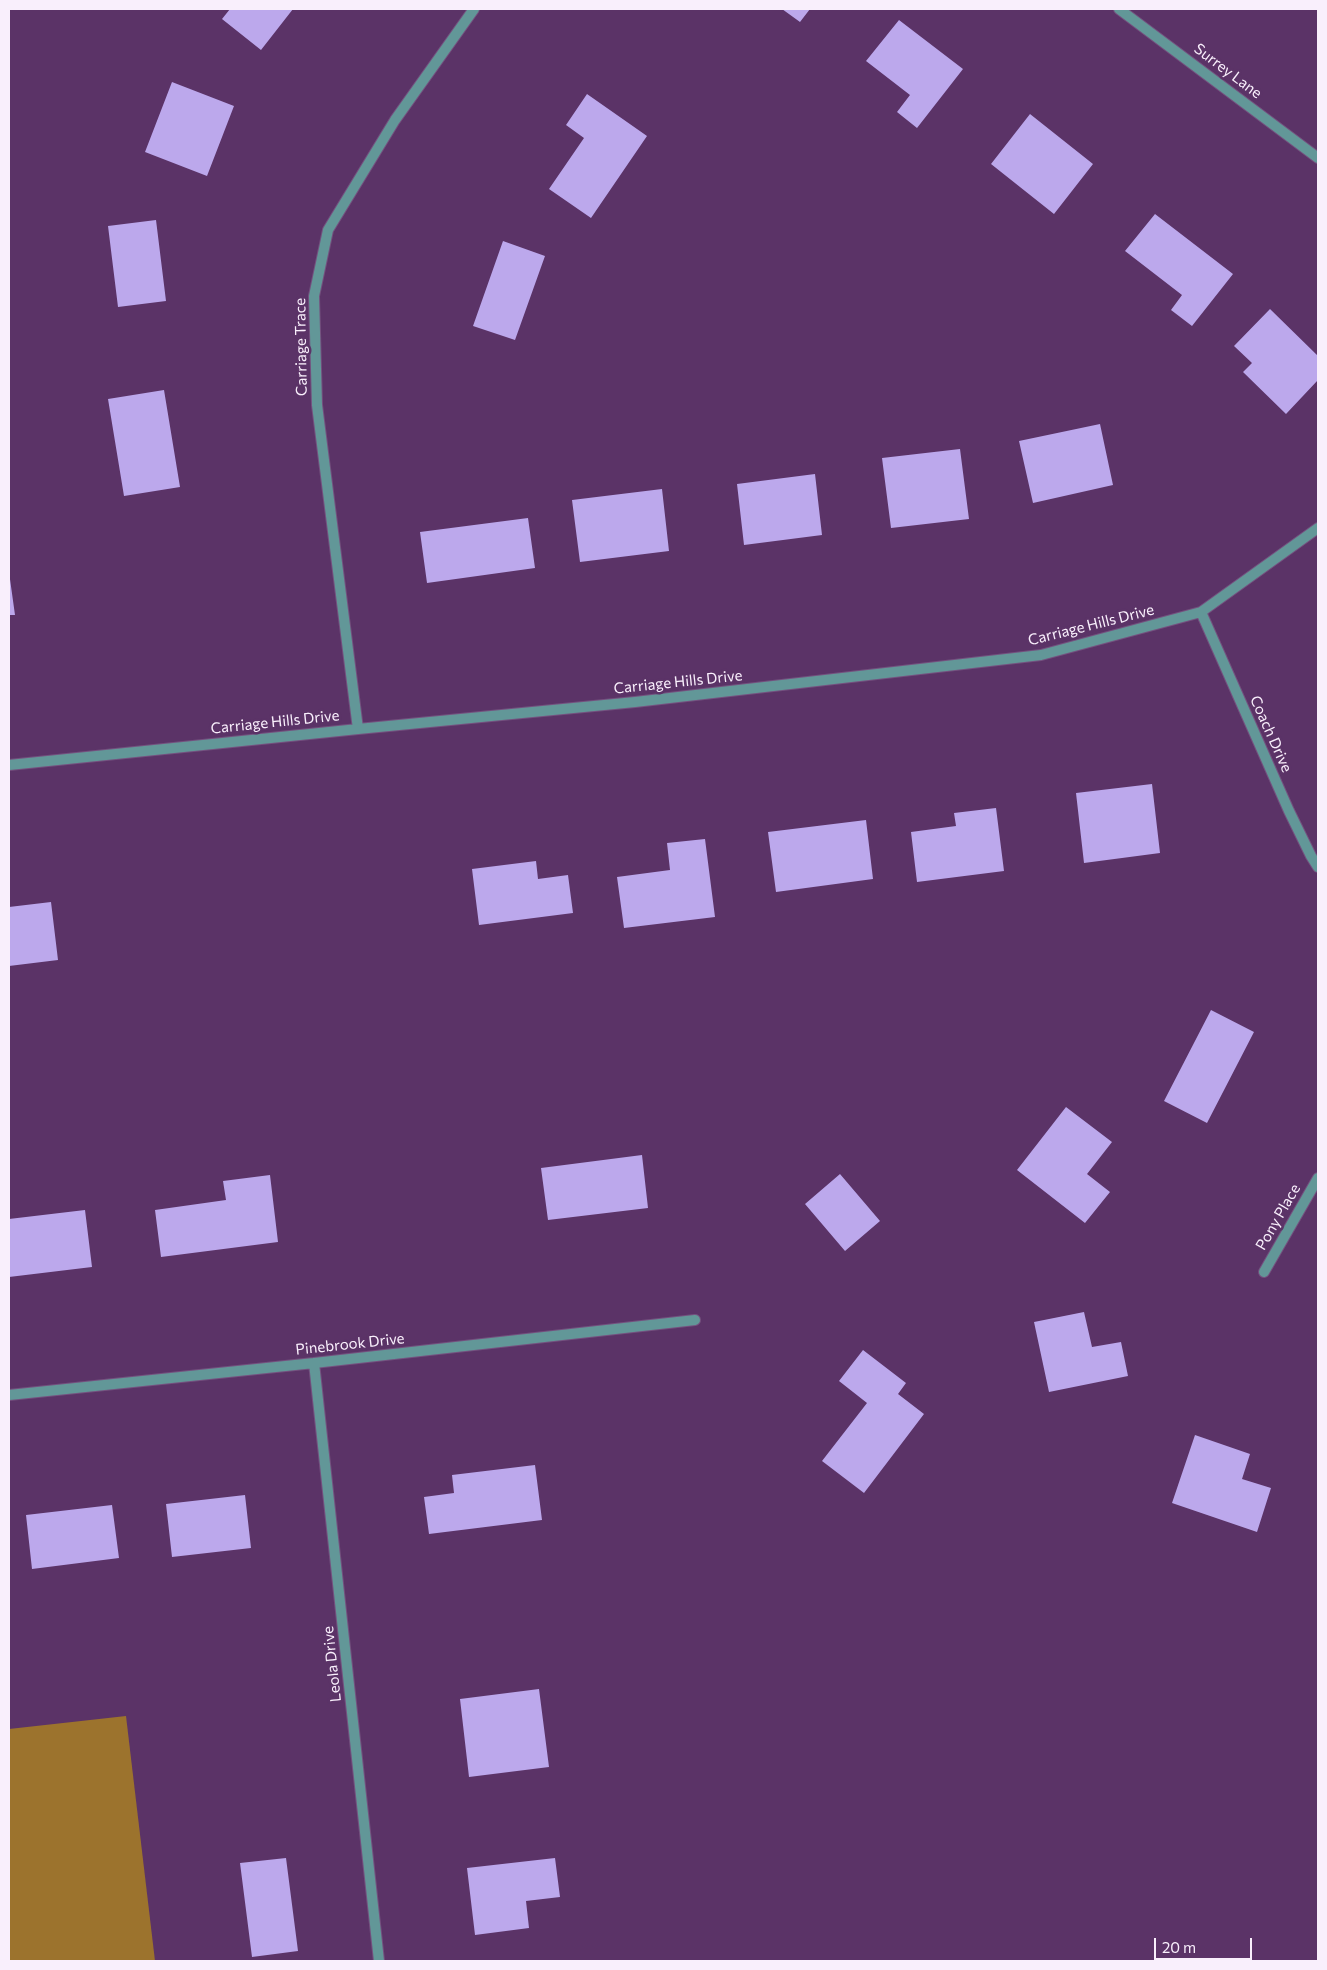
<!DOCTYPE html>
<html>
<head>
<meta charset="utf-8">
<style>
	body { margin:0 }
	#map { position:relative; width:1327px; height:1970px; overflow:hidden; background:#5b3367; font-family:Commissioner,sans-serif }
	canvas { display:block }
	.frame { position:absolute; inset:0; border:10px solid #f9effc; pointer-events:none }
	.scale { position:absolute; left:1154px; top:1938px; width:98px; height:22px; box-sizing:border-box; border:2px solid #f9effc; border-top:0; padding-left:6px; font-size:15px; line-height:18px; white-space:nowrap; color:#f9effc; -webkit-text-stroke:4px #5b3367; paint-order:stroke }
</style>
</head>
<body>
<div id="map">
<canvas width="1327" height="1970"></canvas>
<div class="frame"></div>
<div class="scale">20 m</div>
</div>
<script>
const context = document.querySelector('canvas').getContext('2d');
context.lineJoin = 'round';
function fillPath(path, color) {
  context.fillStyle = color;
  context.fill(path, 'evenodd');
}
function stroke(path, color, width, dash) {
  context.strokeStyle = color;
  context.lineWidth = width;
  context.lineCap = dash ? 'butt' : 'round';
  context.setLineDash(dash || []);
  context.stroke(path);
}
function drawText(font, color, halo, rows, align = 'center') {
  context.font = font + ' Commissioner,sans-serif';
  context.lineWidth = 5;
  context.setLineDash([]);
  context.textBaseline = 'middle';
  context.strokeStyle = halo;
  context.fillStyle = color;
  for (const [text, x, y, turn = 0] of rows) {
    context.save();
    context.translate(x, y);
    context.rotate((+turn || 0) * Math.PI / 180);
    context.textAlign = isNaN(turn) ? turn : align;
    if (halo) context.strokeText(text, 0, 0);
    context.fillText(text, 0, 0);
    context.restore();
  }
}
fillPath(new Path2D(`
	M 126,1716 L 155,1961 L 9,1961 L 9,1729 Z`), '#9c732d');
fillPath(new Path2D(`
	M 230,9 L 293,9 L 261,50 L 222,19 Z
	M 782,9 L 810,9 L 800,22 Z
	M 899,20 L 963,69 L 917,128 L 897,112 L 910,95 L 866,61 Z
	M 172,82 L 234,106 L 207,176 L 145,152 Z
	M 587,94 L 647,136 L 591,218 L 549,189 L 584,138 L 566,125 Z
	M 1030,114 L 1093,164 L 1054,214 L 991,164 Z
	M 1155,214 L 1233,274 L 1192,326 L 1171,310 L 1182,295 L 1125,251 Z
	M 156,220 L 166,301 L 118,307 L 108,226 Z
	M 503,241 L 545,256 L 515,340 L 473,326 Z
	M 1270,309 L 1318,356 L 1318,380 L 1286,414 L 1243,372 L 1252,363 L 1234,346 Z
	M 164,390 L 180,487 L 124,496 L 108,399 Z
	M 1100,424 L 1113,485 L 1033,503 L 1019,441 Z
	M 960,449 L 969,519 L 891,528 L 882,458 Z
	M 815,474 L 822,535 L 744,545 L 737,484 Z
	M 662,489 L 669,551 L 580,562 L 572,500 Z
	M 528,518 L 535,568 L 427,583 L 420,532 Z
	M 9,572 L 15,615 L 9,615 Z
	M 1152,784 L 1160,853 L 1084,863 L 1076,793 Z
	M 996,808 L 1004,871 L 917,882 L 911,832 L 956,826 L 954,813 Z
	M 866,820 L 873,879 L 776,892 L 768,832 Z
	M 705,839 L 715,917 L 624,928 L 617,877 L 670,870 L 667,843 Z
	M 536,861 L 538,879 L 568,875 L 573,913 L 479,925 L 472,869 Z
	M 51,902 L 58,960 L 9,966 L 9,907 Z
	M 1211,1010 L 1254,1032 L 1207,1123 L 1164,1101 Z
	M 1066,1107 L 1112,1142 L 1087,1174 L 1110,1192 L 1085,1223 L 1017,1170 Z
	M 642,1155 L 648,1208 L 548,1220 L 541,1168 Z
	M 840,1174 L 880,1221 L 845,1251 L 805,1204 Z
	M 270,1175 L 278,1242 L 161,1257 L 155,1210 L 226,1200 L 223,1181 Z
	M 85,1210 L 92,1267 L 9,1277 L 9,1219 Z
	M 1084,1312 L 1092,1347 L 1121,1342 L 1128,1376 L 1049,1392 L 1034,1322 Z
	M 863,1350 L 906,1383 L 898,1394 L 924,1414 L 864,1493 L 822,1461 L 867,1403 L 839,1381 Z
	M 1195,1435 L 1250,1454 L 1242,1479 L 1271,1488 L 1257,1532 L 1172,1503 Z
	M 535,1465 L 542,1520 L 429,1534 L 424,1497 L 454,1493 L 452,1475 Z
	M 245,1495 L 251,1548 L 172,1557 L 166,1504 Z
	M 112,1505 L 119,1558 L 32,1569 L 26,1515 Z
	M 539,1689 L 549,1767 L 469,1777 L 460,1699 Z
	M 286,1858 L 298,1951 L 252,1957 L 240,1863 Z
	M 555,1858 L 560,1897 L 526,1901 L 529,1928 L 475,1935 L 467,1868 Z`), '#bca8ec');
const street = new Path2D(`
	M 1119,9 L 1318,158
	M 1201,612 L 1289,811 L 1311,856 L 1318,867
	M 358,729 L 317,405 L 314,296 L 328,230 L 395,120 L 474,9
	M 9,765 L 358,729 L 635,702 L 1041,655 L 1201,612 L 1318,528
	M 1264,1272 L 1318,1178
	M 314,1363 L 379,1961
	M 9,1395 L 314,1363 L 695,1320`);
stroke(street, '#74517f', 12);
stroke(street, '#629798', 10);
drawText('15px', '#f9effc', '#5b3367', [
	["Surrey Lane",1228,71,37],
	["Carriage Trace",301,347,-91],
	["Carriage Hills Drive",1091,625,-14],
	["Carriage Hills Drive",678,682,-6],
	["Carriage Hills Drive",275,722,-6],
	["Coach Drive",1271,734,66],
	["Pony Place",1278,1217,-60],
	["Pinebrook Drive",350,1344,-6],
	["Leola Drive",332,1664,-96]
]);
</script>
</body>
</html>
